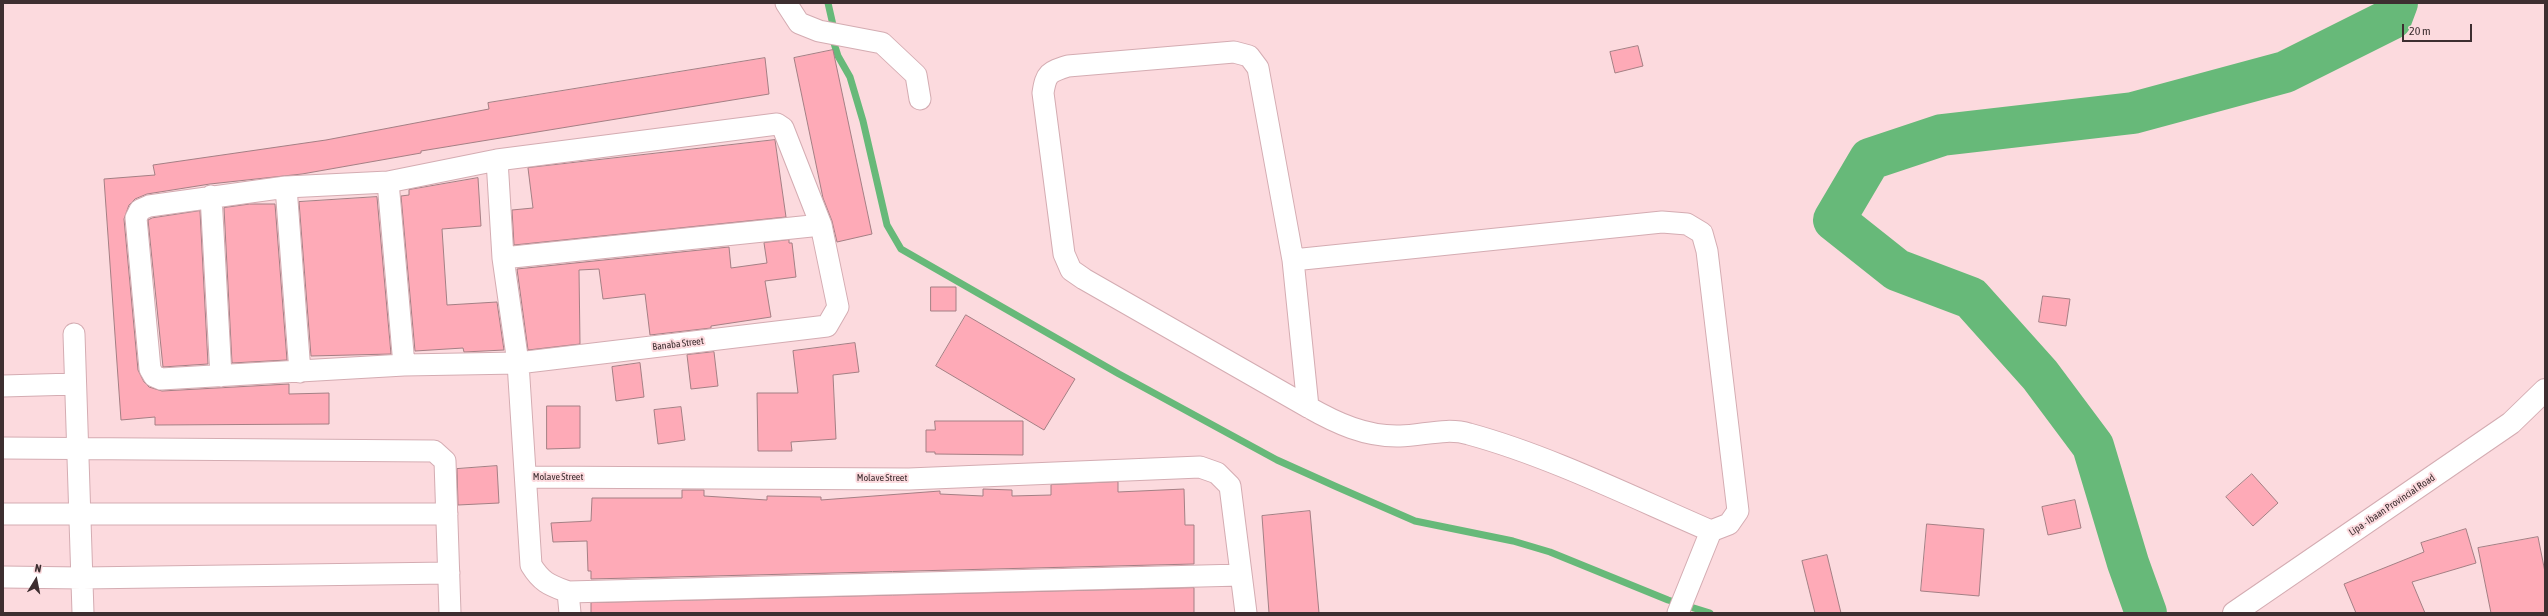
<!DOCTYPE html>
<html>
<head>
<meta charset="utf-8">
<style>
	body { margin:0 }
	#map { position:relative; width:2548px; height:616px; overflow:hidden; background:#fcdade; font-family:"Asap Condensed",sans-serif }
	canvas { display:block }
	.frame { position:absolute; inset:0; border:4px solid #3d2e30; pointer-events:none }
	.north { position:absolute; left:16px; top:560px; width:40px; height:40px; -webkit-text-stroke:3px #fcdade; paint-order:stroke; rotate:10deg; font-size:11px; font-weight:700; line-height:16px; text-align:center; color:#3d2e30 }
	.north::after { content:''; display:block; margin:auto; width:14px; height:18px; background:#3d2e30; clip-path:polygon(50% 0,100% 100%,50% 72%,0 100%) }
	.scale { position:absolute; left:2402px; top:24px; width:70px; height:18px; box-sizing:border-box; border:2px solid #3d2e30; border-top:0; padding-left:5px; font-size:12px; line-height:14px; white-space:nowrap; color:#3d2e30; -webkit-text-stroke:3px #fcdade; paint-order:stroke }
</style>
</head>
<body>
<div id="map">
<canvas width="2548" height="616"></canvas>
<div class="frame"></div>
<div class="north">N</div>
<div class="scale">20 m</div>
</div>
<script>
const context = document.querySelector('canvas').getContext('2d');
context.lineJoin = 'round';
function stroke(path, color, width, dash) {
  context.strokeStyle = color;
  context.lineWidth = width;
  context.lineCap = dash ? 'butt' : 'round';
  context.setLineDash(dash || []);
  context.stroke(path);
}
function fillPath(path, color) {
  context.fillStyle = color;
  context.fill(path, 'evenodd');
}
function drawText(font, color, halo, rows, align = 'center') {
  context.font = font + ' "Asap Condensed",sans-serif';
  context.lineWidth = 4;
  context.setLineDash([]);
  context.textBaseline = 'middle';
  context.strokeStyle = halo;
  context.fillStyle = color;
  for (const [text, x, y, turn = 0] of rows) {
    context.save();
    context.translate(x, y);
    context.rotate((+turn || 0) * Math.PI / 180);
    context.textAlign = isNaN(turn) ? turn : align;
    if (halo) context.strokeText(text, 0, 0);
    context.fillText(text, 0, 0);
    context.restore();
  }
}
stroke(new Path2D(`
	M 828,3 L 833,25
	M 833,40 L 838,56 L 850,77 L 863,121 L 887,225 L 901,249 L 1119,374 L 1277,460 L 1337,487 L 1415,521 L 1513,541 L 1550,552 L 1668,600 L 1710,613`), '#67b979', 7);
stroke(new Path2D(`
	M 2146,613 L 2128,563 L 2093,446 L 2040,375 L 1971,298 L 1897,270 L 1834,220 L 1870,159 L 1942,135 L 2133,113 L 2285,72 L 2391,19 L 2397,3`), '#67b979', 42);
const building = new Path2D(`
	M 1638,46 L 1643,66 L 1615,73 L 1610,52 Z
	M 833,50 L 872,234 L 837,242 L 832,221 L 823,198 L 794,58 Z
	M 765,58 L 769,94 L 421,151 L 421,153 L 302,174 L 210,184 L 147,194 L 135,199 L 129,205 L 124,219 L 138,370 L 144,382 L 149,387 L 162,391 L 289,384 L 289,394 L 329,393 L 329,424 L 155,425 L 155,417 L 121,420 L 104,179 L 155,175 L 153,165 L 326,140 L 489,109 L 488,103 Z
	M 775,140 L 786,217 L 514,245 L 512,210 L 533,208 L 528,168 Z
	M 478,178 L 481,226 L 442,229 L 447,305 L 497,302 L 504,350 L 464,352 L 463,348 L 415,351 L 401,196 L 409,195 L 409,190 Z
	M 377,197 L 391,354 L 311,356 L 299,202 Z
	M 250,204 L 275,204 L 287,360 L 232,363 L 224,208 Z
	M 200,211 L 208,364 L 163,367 L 148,220 L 152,218 Z
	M 789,240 L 789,243 L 792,243 L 796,277 L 765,281 L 771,317 L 711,326 L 711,328 L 650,335 L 645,294 L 603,299 L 599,269 L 579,270 L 580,344 L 528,350 L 517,269 L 729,247 L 731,268 L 767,263 L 764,243 Z
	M 931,287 L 956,287 L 956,311 L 931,311 Z
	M 2043,296 L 2070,299 L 2066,326 L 2039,322 Z
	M 966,315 L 1075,379 L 1044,430 L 936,366 Z
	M 855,343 L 859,372 L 833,375 L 836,439 L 791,442 L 792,451 L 758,451 L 757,393 L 798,393 L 793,351 Z
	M 714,352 L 718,386 L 691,389 L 687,355 Z
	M 640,363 L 644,397 L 616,401 L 612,367 Z
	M 547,406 L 580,406 L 580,448 L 547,449 Z
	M 681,407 L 685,440 L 658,444 L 654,410 Z
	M 935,421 L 1023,421 L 1023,455 L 935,454 L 935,452 L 926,452 L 926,430 L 935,430 Z
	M 497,466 L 499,503 L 458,505 L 457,469 Z
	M 2252,474 L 2278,503 L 2253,526 L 2226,497 Z
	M 1118,482 L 1118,492 L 1184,489 L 1185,525 L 1194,525 L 1194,564 L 591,579 L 591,571 L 588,571 L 587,541 L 553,542 L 551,523 L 591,521 L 592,498 L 682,498 L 682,490 L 704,490 L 704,496 L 767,500 L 767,496 L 821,497 L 821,500 L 940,491 L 940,494 L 983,496 L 983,489 L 1012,490 L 1012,496 L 1051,495 L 1051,485 Z
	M 2075,500 L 2081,528 L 2048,535 L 2042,507 Z
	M 1310,511 L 1319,613 L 1269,613 L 1262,516 Z
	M 1927,524 L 1984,529 L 1979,596 L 1921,591 Z
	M 2466,529 L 2476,563 L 2412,582 L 2425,613 L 2356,613 L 2344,584 L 2424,552 L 2421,543 Z
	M 2538,537 L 2545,572 L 2545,613 L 2491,613 L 2478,548 Z
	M 1827,555 L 1841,613 L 1815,613 L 1802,561 Z
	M 1194,588 L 1194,613 L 591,613 L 591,603 Z`);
fillPath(building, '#feaab7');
stroke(building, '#a47f84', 1);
const street = new Path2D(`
	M 786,3 L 799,23 L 819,31 L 882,43 L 916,75 L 920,99
	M 777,124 L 783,128 L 821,225 L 838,307 L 827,326 L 518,363 L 404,365 L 161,379 L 154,376 L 150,369 L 136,218 L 140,210 L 149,206 L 286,187 L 388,182 L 497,160 Z
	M 497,160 L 503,258 L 518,363 L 531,565 C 542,583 550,585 568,592 L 1241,575
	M 388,182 L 404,365
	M 286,187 L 300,372
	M 211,196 L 221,376
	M 503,258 L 821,225
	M 1293,260 L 1662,222 L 1687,224 L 1702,233 L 1707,251 L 1738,511 L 1729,524 L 1711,531 C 1634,498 1550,456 1469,434 C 1446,427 1422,436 1400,436 C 1366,437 1336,423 1308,407 L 1084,279 L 1071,270 L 1064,254 L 1043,93 C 1046,73 1049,72 1068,66 L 1234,52 L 1249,56 L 1258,68 L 1293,260 L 1308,407
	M 74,334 L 83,613
	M 3,386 L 75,384
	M 3,448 L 434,451 L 445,461 L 450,613
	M 527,477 L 909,479 L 1200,467 L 1217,473 L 1230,486 L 1246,613
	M 3,514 L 447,514
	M 3,577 L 82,578 L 449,573
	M 568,592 L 570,613
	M 1678,613 L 1711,531`);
const secondary = new Path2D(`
	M 2234,613 L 2511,423 L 2545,390`);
stroke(street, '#d4acb2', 23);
stroke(secondary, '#d4acb2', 24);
stroke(street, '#fff', 21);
stroke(secondary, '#fff', 22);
drawText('10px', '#3d2e30', '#fcdade', [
	["Banaba Street",678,344,-7],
	["Molave Street",558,477],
	["Molave Street",882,478],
	["Lipa - Ibaan Provincial Road",2392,505,-34]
]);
</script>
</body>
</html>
